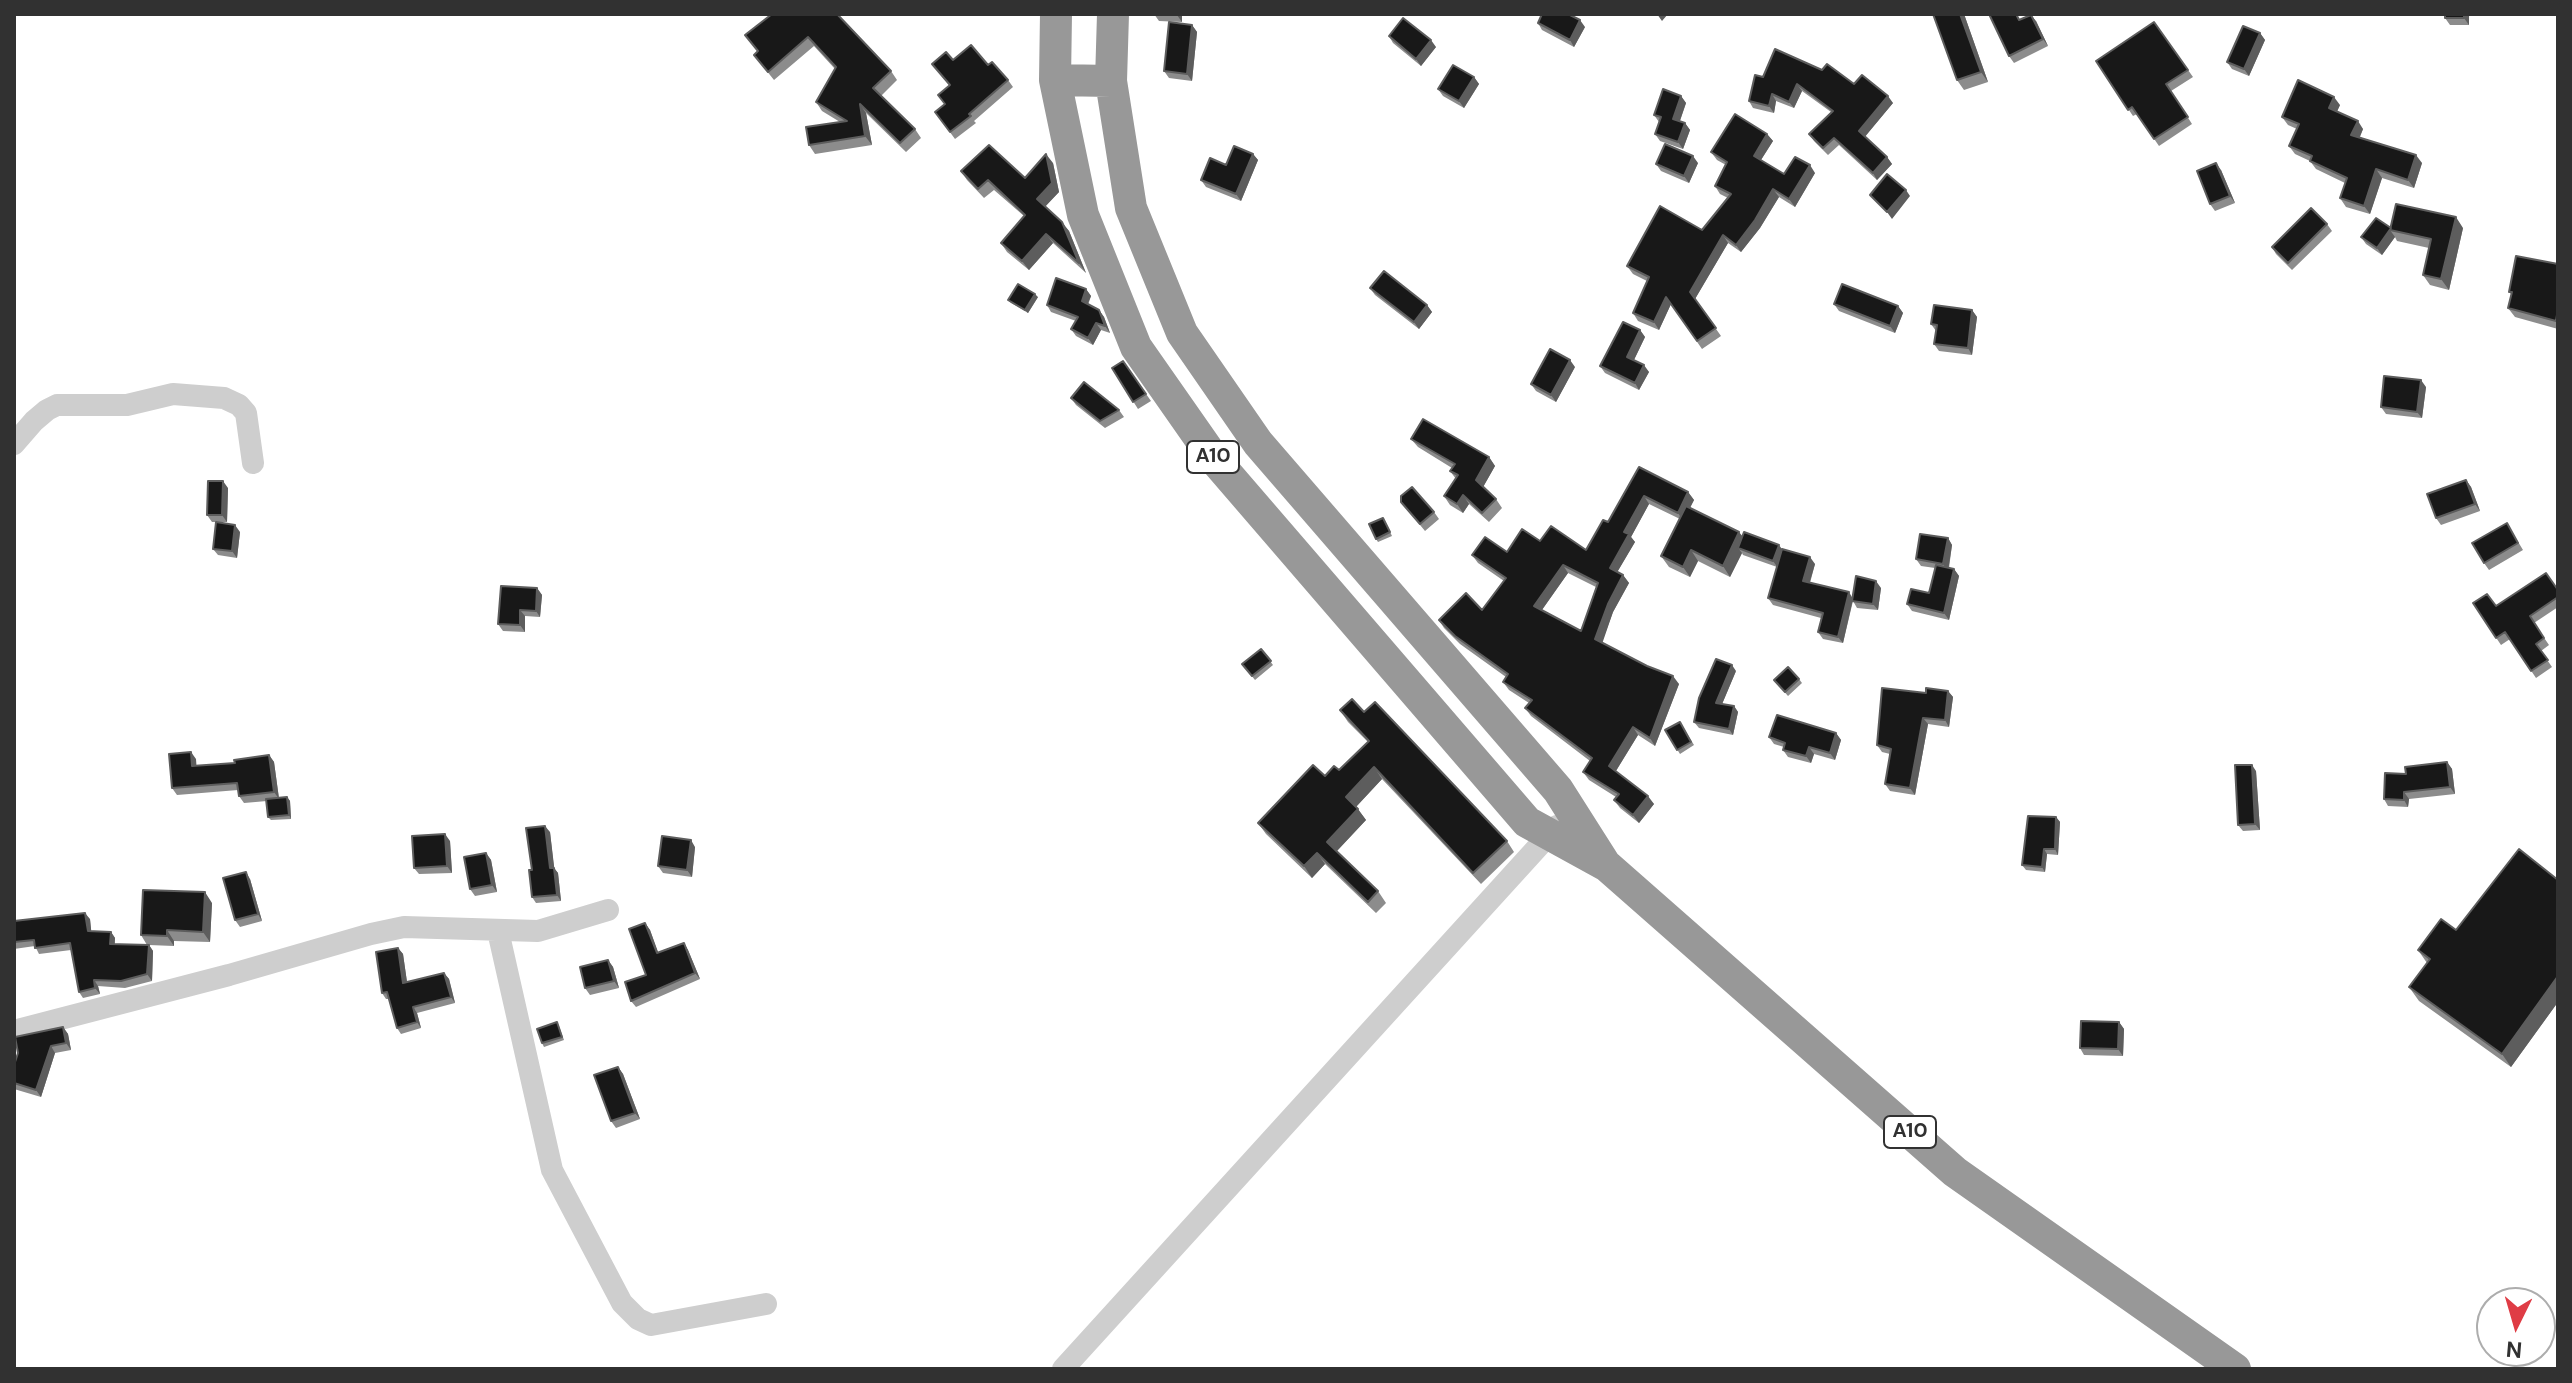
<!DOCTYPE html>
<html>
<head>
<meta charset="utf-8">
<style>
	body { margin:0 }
	#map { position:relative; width:2572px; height:1383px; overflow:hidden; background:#fff; font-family:"DM Sans",sans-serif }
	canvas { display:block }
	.frame { position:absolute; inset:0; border:16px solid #313131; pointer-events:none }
	.north { position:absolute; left:2476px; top:1287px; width:80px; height:80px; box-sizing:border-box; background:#fff; border:2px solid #adadad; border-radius:50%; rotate:185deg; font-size:22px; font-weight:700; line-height:32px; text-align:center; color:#313131 }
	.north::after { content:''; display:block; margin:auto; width:28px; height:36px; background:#df3c45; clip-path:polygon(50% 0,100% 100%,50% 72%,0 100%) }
</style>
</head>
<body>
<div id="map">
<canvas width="2572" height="1383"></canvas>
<div class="frame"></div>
<div class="north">N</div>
</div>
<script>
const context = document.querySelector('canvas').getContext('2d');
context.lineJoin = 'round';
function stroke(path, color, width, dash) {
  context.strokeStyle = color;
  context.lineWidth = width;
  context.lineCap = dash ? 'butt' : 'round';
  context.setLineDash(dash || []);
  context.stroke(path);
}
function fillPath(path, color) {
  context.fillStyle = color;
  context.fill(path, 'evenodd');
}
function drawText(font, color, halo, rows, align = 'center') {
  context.font = font + ' "DM Sans",sans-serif';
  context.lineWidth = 8;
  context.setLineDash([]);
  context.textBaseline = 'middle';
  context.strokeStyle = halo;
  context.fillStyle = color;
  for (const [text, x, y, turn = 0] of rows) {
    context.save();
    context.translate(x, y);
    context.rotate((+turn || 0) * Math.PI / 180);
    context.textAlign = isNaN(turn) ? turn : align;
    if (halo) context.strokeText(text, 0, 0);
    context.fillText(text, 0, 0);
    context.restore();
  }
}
stroke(new Path2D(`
	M 14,444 L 34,421 L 47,410 L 57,405 L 127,405 L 173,394 L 224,398 L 239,405 L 246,413 L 253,463
	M 498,931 L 552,1170 L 622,1303 L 638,1319 L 651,1325 L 766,1304
	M 14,1031 L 229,975 L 371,934 L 404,927 L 538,931 L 608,910
	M 1063,1369 L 1557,826`), '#cecece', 22);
stroke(new Path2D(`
	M 1056,14 L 1055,80 L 1083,215 L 1136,347 L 1215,460 L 1527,822 L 1607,866 L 1955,1172 L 2235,1369
	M 1113,14 L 1111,81 L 1131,208 L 1182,333 L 1258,443 L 1558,790 L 1605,864
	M 1055,80 L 1111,81`), '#989898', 32);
fillPath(new Path2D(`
	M 772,14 L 891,71 L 897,80 L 881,96 L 915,129 L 921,138 L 906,152 L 866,113 L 872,145 L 815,154 L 809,145 L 840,122 L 822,111 L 816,102 L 835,69 L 814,46 L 774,80 L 754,55 L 758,52 Z
	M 1154,14 L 1182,14 L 1182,22 L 1159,21 Z
	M 1933,14 L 1964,14 L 1988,82 L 1964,90 L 1957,80 Z
	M 1989,14 L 2017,14 L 2020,20 L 2036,21 L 2048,46 L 2014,63 L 2009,56 Z
	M 2445,14 L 2469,14 L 2469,25 L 2450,25 L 2445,18 Z
	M 2154,22 L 2193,77 L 2171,91 L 2192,124 L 2159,146 L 2137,114 L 2133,116 L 2096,61 Z
	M 1538,23 L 1585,27 L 1574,47 L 1542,30 Z
	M 1192,25 L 1197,32 L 1192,81 L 1169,78 L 1164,71 Z
	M 2260,33 L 2265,40 L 2249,76 L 2232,69 L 2227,62 Z
	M 1389,36 L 1436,47 L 1421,66 L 1393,43 Z
	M 953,60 L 988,65 L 1008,80 L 1013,87 L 974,121 L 976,123 L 955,139 L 935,112 L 945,104 L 949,85 L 932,64 Z
	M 1474,77 L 1479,84 L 1464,108 L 1443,96 L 1438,89 Z
	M 1763,77 L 1854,84 L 1893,103 L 1865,136 L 1887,157 L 1892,164 L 1877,180 L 1839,145 L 1828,155 L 1814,141 L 1809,134 L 1831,112 L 1802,91 L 1794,108 L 1776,101 L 1774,113 L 1753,108 L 1749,101 Z
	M 1681,96 L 1686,103 L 1680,121 L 1685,123 L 1690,130 L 1683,149 L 1660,141 L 1655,134 L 1659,122 L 1654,115 Z
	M 2340,105 L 2337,111 L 2363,129 L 2360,137 L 2422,163 L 2414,188 L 2382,178 L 2370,214 L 2346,207 L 2340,198 L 2345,183 L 2316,169 L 2310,161 L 2295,154 L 2289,146 L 2297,129 L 2288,125 L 2282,117 Z
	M 1767,134 L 1773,141 L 1761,160 L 1784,174 L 1815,173 L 1795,207 L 1779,197 L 1760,228 L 1741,252 L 1728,243 L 1695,299 L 1721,336 L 1702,349 L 1671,304 L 1659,330 L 1638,321 L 1633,313 L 1647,281 L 1633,274 L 1627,266 L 1702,230 L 1728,198 L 1720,194 L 1715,186 L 1726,165 L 1717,160 L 1711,152 Z
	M 1253,154 L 1258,160 L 1241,201 L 1206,187 L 1201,180 L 1226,165 Z
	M 1053,163 L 1059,192 L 1045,206 L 1069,231 L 1086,273 L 1053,243 L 1029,270 L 1007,252 L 1001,243 L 1024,216 L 994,190 L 984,198 L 967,180 L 961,171 L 1025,178 Z
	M 1698,163 L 1689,183 L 1661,171 L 1656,164 Z
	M 2221,170 L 2235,203 L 2215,211 L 2210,204 Z
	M 2327,224 L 2332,231 L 2292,270 L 2276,254 L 2272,247 Z
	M 2391,228 L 2463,228 L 2449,290 L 2430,285 L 2423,275 L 2429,248 L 2397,241 L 2395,237 L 2382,255 L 2366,244 L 2361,237 Z
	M 2558,264 L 2558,329 L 2515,317 L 2508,308 L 2512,295 L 2509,292 Z
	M 1370,288 L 1427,305 L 1432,312 L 1419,329 L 1375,295 Z
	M 1086,289 L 1091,296 L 1088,305 L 1099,310 L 1104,317 L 1110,333 L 1101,330 L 1093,345 L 1076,336 L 1071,329 L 1076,321 L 1051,312 L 1047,305 Z
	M 1038,297 L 1028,313 L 1011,303 L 1008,300 Z
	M 1834,304 L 1898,306 L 1903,313 L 1895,333 L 1839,311 Z
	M 1972,310 L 1977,317 L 1972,355 L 1939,351 L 1934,344 L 1936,331 L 1931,324 Z
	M 1640,330 L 1645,337 L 1634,360 L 1649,372 L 1639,390 L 1605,373 L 1600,366 Z
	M 1123,361 L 1151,401 L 1138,409 L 1112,368 Z
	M 1575,367 L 1556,402 L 1536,391 L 1531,384 Z
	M 2426,387 L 2422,418 L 2386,414 L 2381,407 Z
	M 1071,398 L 1119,410 L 1124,417 L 1105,428 L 1076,405 Z
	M 1411,439 L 1489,457 L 1495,466 L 1483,487 L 1496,499 L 1502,508 L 1489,522 L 1469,504 L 1463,513 L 1450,505 L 1444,496 L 1456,479 L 1450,471 L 1452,468 L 1418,447 Z
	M 1639,467 L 1688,492 L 1694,500 L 1690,508 L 1742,536 L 1782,549 L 1815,564 L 1810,583 L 1853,598 L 1881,588 L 1878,610 L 1857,608 L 1853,601 L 1843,643 L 1823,639 L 1818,632 L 1821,618 L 1773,605 L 1768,598 L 1777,567 L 1743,555 L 1742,553 L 1730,577 L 1698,561 L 1690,577 L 1669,567 L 1661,556 L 1680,519 L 1649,504 L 1631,537 L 1635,542 L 1617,572 L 1623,575 L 1629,583 L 1613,612 L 1602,642 L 1679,684 L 1655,746 L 1638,735 L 1616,771 L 1654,804 L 1639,823 L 1620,808 L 1614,800 L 1616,797 L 1589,780 L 1583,772 L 1590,761 L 1531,716 L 1525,708 L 1529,703 L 1509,690 L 1503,682 L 1506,677 L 1460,644 L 1444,628 L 1439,620 L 1482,610 L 1504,581 L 1478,563 L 1472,555 L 1507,552 L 1540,541 L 1586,550 L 1608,522 ZM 1568,573 L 1596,587 L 1581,631 L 1542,610 Z
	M 2466,480 L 2471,487 L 2480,511 L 2441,525 L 2436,518 Z
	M 228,488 L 227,522 L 212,522 L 207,515 Z
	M 1401,502 L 1434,512 L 1439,519 L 1425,531 Z
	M 1385,521 L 1392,536 L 1378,542 L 1376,539 Z
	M 2511,530 L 2523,550 L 2489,570 L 2484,563 Z
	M 240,532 L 237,558 L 218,555 L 213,549 Z
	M 1948,538 L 1952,545 L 1949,568 L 1954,569 L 1959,576 L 1949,620 L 1912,611 L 1907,604 L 1929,593 L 1935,568 L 1921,566 L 1916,559 Z
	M 537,588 L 542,595 L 540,617 L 525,616 L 525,632 L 503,631 L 498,624 Z
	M 2558,590 L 2558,607 L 2534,623 L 2549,645 L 2541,651 L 2552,667 L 2536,678 L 2510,639 L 2501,645 L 2473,603 L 2496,606 Z
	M 1261,649 L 1273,665 L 1255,680 L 1242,664 Z
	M 1736,671 L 1722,704 L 1734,706 L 1738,712 L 1733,735 L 1699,728 L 1694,722 Z
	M 1799,679 L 1802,683 L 1788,696 L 1774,680 Z
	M 1948,691 L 1953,697 L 1949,727 L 1928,724 L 1915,795 L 1890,791 L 1885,784 L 1890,754 L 1882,752 L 1877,745 L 1926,693 Z
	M 1340,710 L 1364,712 L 1507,841 L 1514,852 L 1481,884 L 1382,779 L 1356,807 L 1366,820 L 1337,851 L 1378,891 L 1386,903 L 1376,913 L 1325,864 L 1312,878 L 1266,834 L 1258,823 L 1325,776 L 1339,770 L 1368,742 L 1348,722 Z
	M 1680,722 L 1694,745 L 1680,754 L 1665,730 Z
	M 1836,733 L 1841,740 L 1835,760 L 1814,754 L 1811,763 L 1788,757 L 1783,750 L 1784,747 L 1774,744 L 1769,737 Z
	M 269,755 L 274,762 L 279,798 L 287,797 L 290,801 L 291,819 L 271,820 L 268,817 L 267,801 L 244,803 L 239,796 L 238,790 L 177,795 L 172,788 L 196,759 L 196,766 L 235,763 Z
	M 2447,762 L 2452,769 L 2455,794 L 2409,799 L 2408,807 L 2388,806 L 2384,799 L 2406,774 Z
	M 2256,771 L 2260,830 L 2243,831 L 2238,825 Z
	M 2056,817 L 2060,822 L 2058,855 L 2047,854 L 2045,872 L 2026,870 L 2022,865 Z
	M 550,832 L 554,868 L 558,873 L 561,901 L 536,903 L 532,897 Z
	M 450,841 L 452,873 L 419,874 L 414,868 Z
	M 695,847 L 692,877 L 663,873 L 658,866 Z
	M 486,853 L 491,860 L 497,892 L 475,896 L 470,889 Z
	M 250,879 L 262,921 L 240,927 L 235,920 Z
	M 2558,880 L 2558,1002 L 2511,1067 L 2419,1001 L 2409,987 L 2427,963 L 2418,950 L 2456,930 Z
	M 212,903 L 210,942 L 174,941 L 174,946 L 149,945 L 153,951 L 152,981 L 125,988 L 98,986 L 100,994 L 83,998 L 79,992 L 71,950 L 39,954 L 35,946 L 14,949 L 14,921 L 90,919 L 91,931 L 111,932 L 115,938 L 115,944 L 147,945 L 141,935 Z
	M 645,923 L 650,930 L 658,953 L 684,943 L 688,950 L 700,979 L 636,1007 L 631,1001 L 646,975 Z
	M 398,948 L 403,954 L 407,982 L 444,973 L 449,979 L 455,1003 L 417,1013 L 421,1028 L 401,1034 L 397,1028 L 389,999 L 386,999 L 382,993 Z
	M 608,960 L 613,967 L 619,988 L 590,995 L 585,988 Z
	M 2119,1022 L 2124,1029 L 2123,1056 L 2084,1055 L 2080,1048 Z
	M 559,1026 L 564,1040 L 544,1047 L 542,1043 Z
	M 63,1027 L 68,1034 L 71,1050 L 55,1053 L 41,1097 L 14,1089 L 14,1065 Z
	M 618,1067 L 623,1074 L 640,1119 L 616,1128 L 611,1121 Z`), '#8c8c8c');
fillPath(new Path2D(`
	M 1177,14 L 1182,14 L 1182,22 L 1177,15 Z
	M 1657,14 L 1668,14 L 1662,21 Z
	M 1960,14 L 1964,14 L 1988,82 L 1981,72 Z
	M 2464,14 L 2469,14 L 2469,25 L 2464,18 Z
	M 2031,15 L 2036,21 L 2048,46 L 2043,39 Z
	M 1580,20 L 1585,27 L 1574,47 L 1570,40 Z
	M 1192,25 L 1197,32 L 1192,81 L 1187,74 Z
	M 2260,33 L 2265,40 L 2249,76 L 2244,69 Z
	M 1431,40 L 1436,47 L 1421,66 L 1416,59 Z
	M 1474,77 L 1479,84 L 1464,108 L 1459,101 Z
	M 1797,84 L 1802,91 L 1794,108 L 1789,102 Z
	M 1772,94 L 1776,101 L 1774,113 L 1769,106 Z
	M 1681,96 L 1686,103 L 1678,126 L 1673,119 Z
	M 1888,96 L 1893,103 L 1864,138 L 1859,131 Z
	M 2334,97 L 2340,105 L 2335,116 L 2329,108 Z
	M 860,104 L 866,113 L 872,145 L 865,136 Z
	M 2358,121 L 2363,129 L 2357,143 L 2351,135 Z
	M 1685,123 L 1690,130 L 1683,149 L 1678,142 Z
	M 1767,134 L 1773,141 L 1759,163 L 1754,156 Z
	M 1046,154 L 1053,163 L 1059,192 L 1044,208 L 1037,199 Z
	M 1253,154 L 1258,160 L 1241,201 L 1236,194 Z
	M 2416,155 L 2422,163 L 2414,188 L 2408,180 Z
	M 1693,156 L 1698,163 L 1689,183 L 1684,176 Z
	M 1887,157 L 1892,164 L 1877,180 L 1873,173 Z
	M 2216,163 L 2221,170 L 2235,203 L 2230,196 Z
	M 1810,165 L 1815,173 L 1795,207 L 1789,199 Z
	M 2376,169 L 2382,178 L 2370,214 L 2364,206 Z
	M 1773,189 L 1779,197 L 1760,228 L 1741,252 L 1736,245 Z
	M 1906,190 L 1910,196 L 1892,219 L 1887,212 Z
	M 2456,217 L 2463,228 L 2449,290 L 2441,279 Z
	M 1062,222 L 1069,231 L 1086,273 L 1079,263 Z
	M 2390,230 L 2395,237 L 2382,255 L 2377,248 Z
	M 1046,234 L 1053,243 L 1029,270 L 1022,261 Z
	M 1723,235 L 1728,243 L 1695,299 L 1690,292 Z
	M 1086,289 L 1091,296 L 1086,308 L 1082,301 Z
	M 1035,294 L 1038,297 L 1028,313 L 1025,310 Z
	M 1666,297 L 1671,304 L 1659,330 L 1654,322 Z
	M 1427,305 L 1432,312 L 1419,329 L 1414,322 Z
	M 1898,306 L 1903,313 L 1895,333 L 1890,326 Z
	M 1099,310 L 1104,317 L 1110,333 L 1105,326 Z
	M 1972,310 L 1977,317 L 1972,355 L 1968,348 Z
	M 1096,323 L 1101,330 L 1093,345 L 1088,338 Z
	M 1640,330 L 1645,337 L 1632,364 L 1627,357 Z
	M 1570,360 L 1575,367 L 1556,402 L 1551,395 Z
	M 1644,365 L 1649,372 L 1639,390 L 1635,383 Z
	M 2421,380 L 2426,387 L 2422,418 L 2417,412 Z
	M 1489,457 L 1495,466 L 1482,489 L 1476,480 Z
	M 2466,480 L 2471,487 L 2480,511 L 2475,504 Z
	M 223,481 L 228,488 L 227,522 L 222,515 Z
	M 1688,492 L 1694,500 L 1683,521 L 1678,513 Z
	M 1463,495 L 1469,504 L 1463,513 L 1457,504 Z
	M 1644,496 L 1649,504 L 1631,537 L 1635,542 L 1615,576 L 1610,568 L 1624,532 Z
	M 235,525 L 240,532 L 237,558 L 232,551 Z
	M 1739,532 L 1747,542 L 1738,548 L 1742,553 L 1730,577 L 1723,566 Z
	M 1948,538 L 1952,545 L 1948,571 L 1943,564 Z
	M 1779,545 L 1784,552 L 1778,568 L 1773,561 Z
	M 1691,550 L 1698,561 L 1690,577 L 1683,567 Z
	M 1810,557 L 1815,564 L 1808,588 L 1803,581 Z
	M 1563,565 L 1568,573 L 1539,614 L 1534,606 Z
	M 1954,569 L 1959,576 L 1949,620 L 1944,613 Z
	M 1623,575 L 1629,583 L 1613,612 L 1601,647 L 1595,639 L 1608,604 Z
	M 1876,581 L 1881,588 L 1878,610 L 1873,604 Z
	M 537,588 L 542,595 L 540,617 L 536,611 Z
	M 1849,592 L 1853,599 L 1843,643 L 1838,637 Z
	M 520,610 L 525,616 L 525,632 L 520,625 Z
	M 1732,665 L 1736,671 L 1720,709 L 1716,703 Z
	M 1673,676 L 1679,684 L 1655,746 L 1650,738 Z
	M 1948,691 L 1953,697 L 1949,727 L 1945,720 Z
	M 1734,706 L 1738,712 L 1733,735 L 1729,729 Z
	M 1923,718 L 1928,724 L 1915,795 L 1910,788 Z
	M 1633,727 L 1638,735 L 1614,774 L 1609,766 Z
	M 1836,733 L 1841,740 L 1835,760 L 1830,753 Z
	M 1809,747 L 1814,754 L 1811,763 L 1806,756 Z
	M 191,752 L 196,759 L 197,773 L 192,766 Z
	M 269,755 L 274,762 L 279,799 L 274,792 Z
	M 2447,762 L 2452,769 L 2455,794 L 2450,787 Z
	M 2252,765 L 2256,771 L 2260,830 L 2255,824 Z
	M 1374,767 L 1382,779 L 1354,809 L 1346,797 Z
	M 2404,792 L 2409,799 L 2408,807 L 2404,800 Z
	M 1648,796 L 1654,804 L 1639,823 L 1633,815 Z
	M 287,797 L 290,801 L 291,819 L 289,815 Z
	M 1358,809 L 1366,820 L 1335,853 L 1327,842 Z
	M 2056,817 L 2060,822 L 2058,855 L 2055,849 Z
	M 545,826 L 550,832 L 555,874 L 550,868 Z
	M 445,834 L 450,841 L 452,873 L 447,866 Z
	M 691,840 L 695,847 L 692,877 L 687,870 Z
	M 2044,849 L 2047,854 L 2045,872 L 2042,867 Z
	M 486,853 L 491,860 L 497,892 L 492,885 Z
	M 1317,853 L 1325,864 L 1312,878 L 1304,866 Z
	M 554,868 L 558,873 L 561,901 L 557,895 Z
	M 246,872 L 250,879 L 262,921 L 258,914 Z
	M 205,892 L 212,903 L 210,942 L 203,932 Z
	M 85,913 L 90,919 L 92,938 L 88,931 Z
	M 645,923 L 650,930 L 661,960 L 657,953 Z
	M 167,930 L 174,941 L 174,946 L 167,936 Z
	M 111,932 L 115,938 L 114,950 L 110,944 Z
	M 684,943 L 688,950 L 700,979 L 695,973 Z
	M 149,945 L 153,951 L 152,981 L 147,974 Z
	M 398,948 L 403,954 L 408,989 L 403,983 Z
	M 608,960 L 613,967 L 619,988 L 614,981 Z
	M 444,973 L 449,979 L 455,1003 L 451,997 Z
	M 2558,976 L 2558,1002 L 2511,1067 L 2502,1054 Z
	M 94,980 L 98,986 L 100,994 L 95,988 Z
	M 413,1007 L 417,1013 L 421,1028 L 417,1022 Z
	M 2119,1022 L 2124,1029 L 2123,1056 L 2118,1049 Z
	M 63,1027 L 68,1034 L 71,1050 L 66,1043 Z
	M 51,1046 L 55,1053 L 41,1097 L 36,1090 Z
	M 618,1067 L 623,1074 L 640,1119 L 635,1113 Z`), '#5d5d5d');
const building = new Path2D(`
	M 772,14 L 837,14 L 891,71 L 873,88 L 915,129 L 900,143 L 860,104 L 865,136 L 809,145 L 806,127 L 847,121 L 816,102 L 836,67 L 808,37 L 768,72 L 754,55 L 758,51 L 745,35 Z
	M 1154,14 L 1177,14 L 1177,15 Z
	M 1542,14 L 1568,14 L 1580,20 L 1570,40 L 1538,23 Z
	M 1933,14 L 1960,14 L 1981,72 L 1957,80 Z
	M 1989,14 L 2016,14 L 2019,20 L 2031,15 L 2043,39 L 2009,56 Z
	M 2445,14 L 2464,14 L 2464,18 L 2445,18 Z
	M 1403,18 L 1431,40 L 1416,59 L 1389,36 Z
	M 1169,22 L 1192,25 L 1187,74 L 1164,71 Z
	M 2154,22 L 2188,70 L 2166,84 L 2188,117 L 2154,139 L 2132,107 L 2128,110 L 2096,61 Z
	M 2243,26 L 2260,33 L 2244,69 L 2227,62 Z
	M 971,45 L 988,65 L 992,62 L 1008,80 L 969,114 L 971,116 L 950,132 L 935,112 L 945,104 L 938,95 L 950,85 L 932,64 L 946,52 L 953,60 Z
	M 1775,49 L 1822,70 L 1827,64 L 1854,84 L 1862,75 L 1888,96 L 1859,131 L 1887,157 L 1873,173 L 1834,138 L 1823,148 L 1809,134 L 1833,111 L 1797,84 L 1789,102 L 1772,94 L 1769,106 L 1749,101 L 1755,75 L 1763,77 Z
	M 1453,65 L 1474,77 L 1459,101 L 1438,89 Z
	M 2298,80 L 2334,97 L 2329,108 L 2358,121 L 2351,135 L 2416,155 L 2408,180 L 2376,169 L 2364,206 L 2340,198 L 2347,178 L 2310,161 L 2312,156 L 2289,146 L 2299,124 L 2282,117 Z
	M 1663,89 L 1681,96 L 1673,119 L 1685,123 L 1678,142 L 1655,134 L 1661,117 L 1654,115 Z
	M 1735,114 L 1767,134 L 1754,156 L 1784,174 L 1795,157 L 1810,165 L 1789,199 L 1773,189 L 1755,220 L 1736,245 L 1723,235 L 1690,292 L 1716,328 L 1697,341 L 1666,297 L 1654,322 L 1633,313 L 1649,277 L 1627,266 L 1660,206 L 1702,230 L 1731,194 L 1715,186 L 1727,162 L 1711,152 Z
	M 1665,144 L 1693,156 L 1684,176 L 1656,164 Z
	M 989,145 L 1025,178 L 1046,154 L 1052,183 L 1037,199 L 1062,222 L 1079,263 L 1046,234 L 1022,261 L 1001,243 L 1025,215 L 988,180 L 978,189 L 961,171 Z
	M 1234,146 L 1253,154 L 1236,194 L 1201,180 L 1210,158 L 1226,165 Z
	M 2216,163 L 2230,196 L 2210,204 L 2197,171 Z
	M 1887,174 L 1906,190 L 1887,212 L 1870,195 Z
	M 2396,204 L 2456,217 L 2441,279 L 2423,275 L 2431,239 L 2390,230 Z
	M 2311,208 L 2327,224 L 2288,263 L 2272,247 Z
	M 2376,218 L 2391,228 L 2377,248 L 2361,237 Z
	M 2516,256 L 2558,264 L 2558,309 L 2556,321 L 2508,308 L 2512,292 L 2509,292 Z
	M 1384,271 L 1427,305 L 1414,322 L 1370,288 Z
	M 1056,278 L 1086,289 L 1082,301 L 1099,310 L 1105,326 L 1096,323 L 1088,338 L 1071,329 L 1078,317 L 1047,305 Z
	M 1018,284 L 1035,294 L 1025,310 L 1008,300 Z
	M 1842,284 L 1898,306 L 1890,326 L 1834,304 Z
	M 1934,305 L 1972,310 L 1968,348 L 1934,344 L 1937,325 L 1931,324 Z
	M 1623,322 L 1640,330 L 1627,357 L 1644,365 L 1635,383 L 1600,366 Z
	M 1550,349 L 1570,360 L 1551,395 L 1531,384 Z
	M 1123,361 L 1146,394 L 1133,402 L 1112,368 Z
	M 2384,376 L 2421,380 L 2417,412 L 2381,407 Z
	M 1084,382 L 1119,410 L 1100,421 L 1071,398 Z
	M 1423,419 L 1489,457 L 1476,480 L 1496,499 L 1482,513 L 1463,495 L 1457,504 L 1444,496 L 1458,475 L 1450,471 L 1455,464 L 1411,439 Z
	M 1639,467 L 1688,492 L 1678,513 L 1644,496 L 1624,532 L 1629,534 L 1610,568 L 1623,575 L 1608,604 L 1595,639 L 1647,666 L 1673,676 L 1650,738 L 1633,727 L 1609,766 L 1648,796 L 1633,815 L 1614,800 L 1619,794 L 1583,772 L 1592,758 L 1525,708 L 1532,700 L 1503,682 L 1508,674 L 1455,636 L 1439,620 L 1466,593 L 1482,610 L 1506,578 L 1472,555 L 1485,537 L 1507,552 L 1522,529 L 1540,541 L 1551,526 L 1586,550 L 1603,520 L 1608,522 ZM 1563,565 L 1598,583 L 1581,631 L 1534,606 Z
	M 2466,480 L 2475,504 L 2436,518 L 2427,494 Z
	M 208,481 L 223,481 L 222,515 L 207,515 Z
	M 1412,487 L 1434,512 L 1420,524 L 1401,502 L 1401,496 Z
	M 1686,506 L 1739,532 L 1723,566 L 1691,550 L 1683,567 L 1661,556 Z
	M 1383,518 L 1390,532 L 1376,539 L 1369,524 Z
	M 216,522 L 235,525 L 232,551 L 213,549 Z
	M 2507,523 L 2518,543 L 2484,563 L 2472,543 Z
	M 1744,532 L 1779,545 L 1773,561 L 1738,548 Z
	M 1920,534 L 1948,538 L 1943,564 L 1916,559 Z
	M 1782,549 L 1810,557 L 1803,581 L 1849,592 L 1838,637 L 1818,632 L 1823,613 L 1768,598 Z
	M 1936,565 L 1954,569 L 1944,613 L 1907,604 L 1911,589 L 1929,593 Z
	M 2546,573 L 2558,590 L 2558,597 L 2530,616 L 2544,638 L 2536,644 L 2548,660 L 2531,671 L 2505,632 L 2496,638 L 2473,603 L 2487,594 L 2496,606 Z
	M 1856,576 L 1876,581 L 1873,604 L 1852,601 Z
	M 501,586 L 537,588 L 536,611 L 520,610 L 520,625 L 498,624 Z
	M 1261,649 L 1271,661 L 1252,676 L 1242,664 Z
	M 1716,659 L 1732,665 L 1716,703 L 1734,706 L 1729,729 L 1694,722 L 1699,698 Z
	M 1788,667 L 1799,679 L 1785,692 L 1774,680 Z
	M 1882,688 L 1926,693 L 1926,688 L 1948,691 L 1945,720 L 1923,718 L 1910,788 L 1885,784 L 1891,749 L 1877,745 Z
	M 1352,699 L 1364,712 L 1375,702 L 1507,841 L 1473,873 L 1374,767 L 1346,797 L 1358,809 L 1327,842 L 1378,891 L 1368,902 L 1317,853 L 1304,866 L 1258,823 L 1313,765 L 1325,776 L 1334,766 L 1339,770 L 1369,741 L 1340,710 Z
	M 1777,715 L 1836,733 L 1830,753 L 1809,747 L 1806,756 L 1783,750 L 1785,743 L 1769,737 Z
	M 1680,722 L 1691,742 L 1677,750 L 1665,730 Z
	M 191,752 L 192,766 L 235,763 L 234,760 L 269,755 L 274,792 L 239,796 L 237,783 L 172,788 L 169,754 Z
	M 2447,762 L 2450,787 L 2404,792 L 2404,800 L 2384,799 L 2385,773 L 2406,774 L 2405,767 Z
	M 2235,765 L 2252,765 L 2255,824 L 2238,825 Z
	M 287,797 L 289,815 L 268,817 L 266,799 Z
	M 2028,816 L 2056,817 L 2055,849 L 2044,849 L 2042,867 L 2022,865 Z
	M 545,826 L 550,868 L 554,868 L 557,895 L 532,897 L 529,870 L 532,870 L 526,828 Z
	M 445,834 L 447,866 L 414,868 L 412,836 Z
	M 662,836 L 691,840 L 687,870 L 658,866 Z
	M 2519,849 L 2558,880 L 2558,976 L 2502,1054 L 2409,987 L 2430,959 L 2418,950 L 2441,919 L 2456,930 Z
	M 486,853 L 492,885 L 470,889 L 464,857 Z
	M 246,872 L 258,914 L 235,920 L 223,878 Z
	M 143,890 L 205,892 L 203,932 L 167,930 L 167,936 L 141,935 Z
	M 85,913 L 88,931 L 111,932 L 110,944 L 149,945 L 147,974 L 121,981 L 94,980 L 95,988 L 79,992 L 70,943 L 35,948 L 34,940 L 14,942 L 14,921 Z
	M 645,923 L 657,953 L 684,943 L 695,973 L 631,1001 L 625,982 L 646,975 L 629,929 Z
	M 398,948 L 403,983 L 444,973 L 451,997 L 413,1007 L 417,1022 L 397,1028 L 387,992 L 382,993 L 376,952 Z
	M 608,960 L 614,981 L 585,988 L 580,967 Z
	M 2081,1021 L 2119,1022 L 2118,1049 L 2080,1048 Z
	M 557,1022 L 562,1037 L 542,1043 L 537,1029 Z
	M 63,1027 L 66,1043 L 51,1046 L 36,1090 L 14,1083 L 14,1065 L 18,1053 L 15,1037 Z
	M 618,1067 L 635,1113 L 611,1121 L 594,1075 Z`);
fillPath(building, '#181818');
stroke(building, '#5d5d5d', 2);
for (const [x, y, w] of [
	[1213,457,52],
	[1910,1132,52]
]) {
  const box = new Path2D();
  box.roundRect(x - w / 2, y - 16, w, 32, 6);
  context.fillStyle = '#fff';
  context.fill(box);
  stroke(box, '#313131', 2);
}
drawText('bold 20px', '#313131', null, [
	["A10",1213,457],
	["A10",1910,1132]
]);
</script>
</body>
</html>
